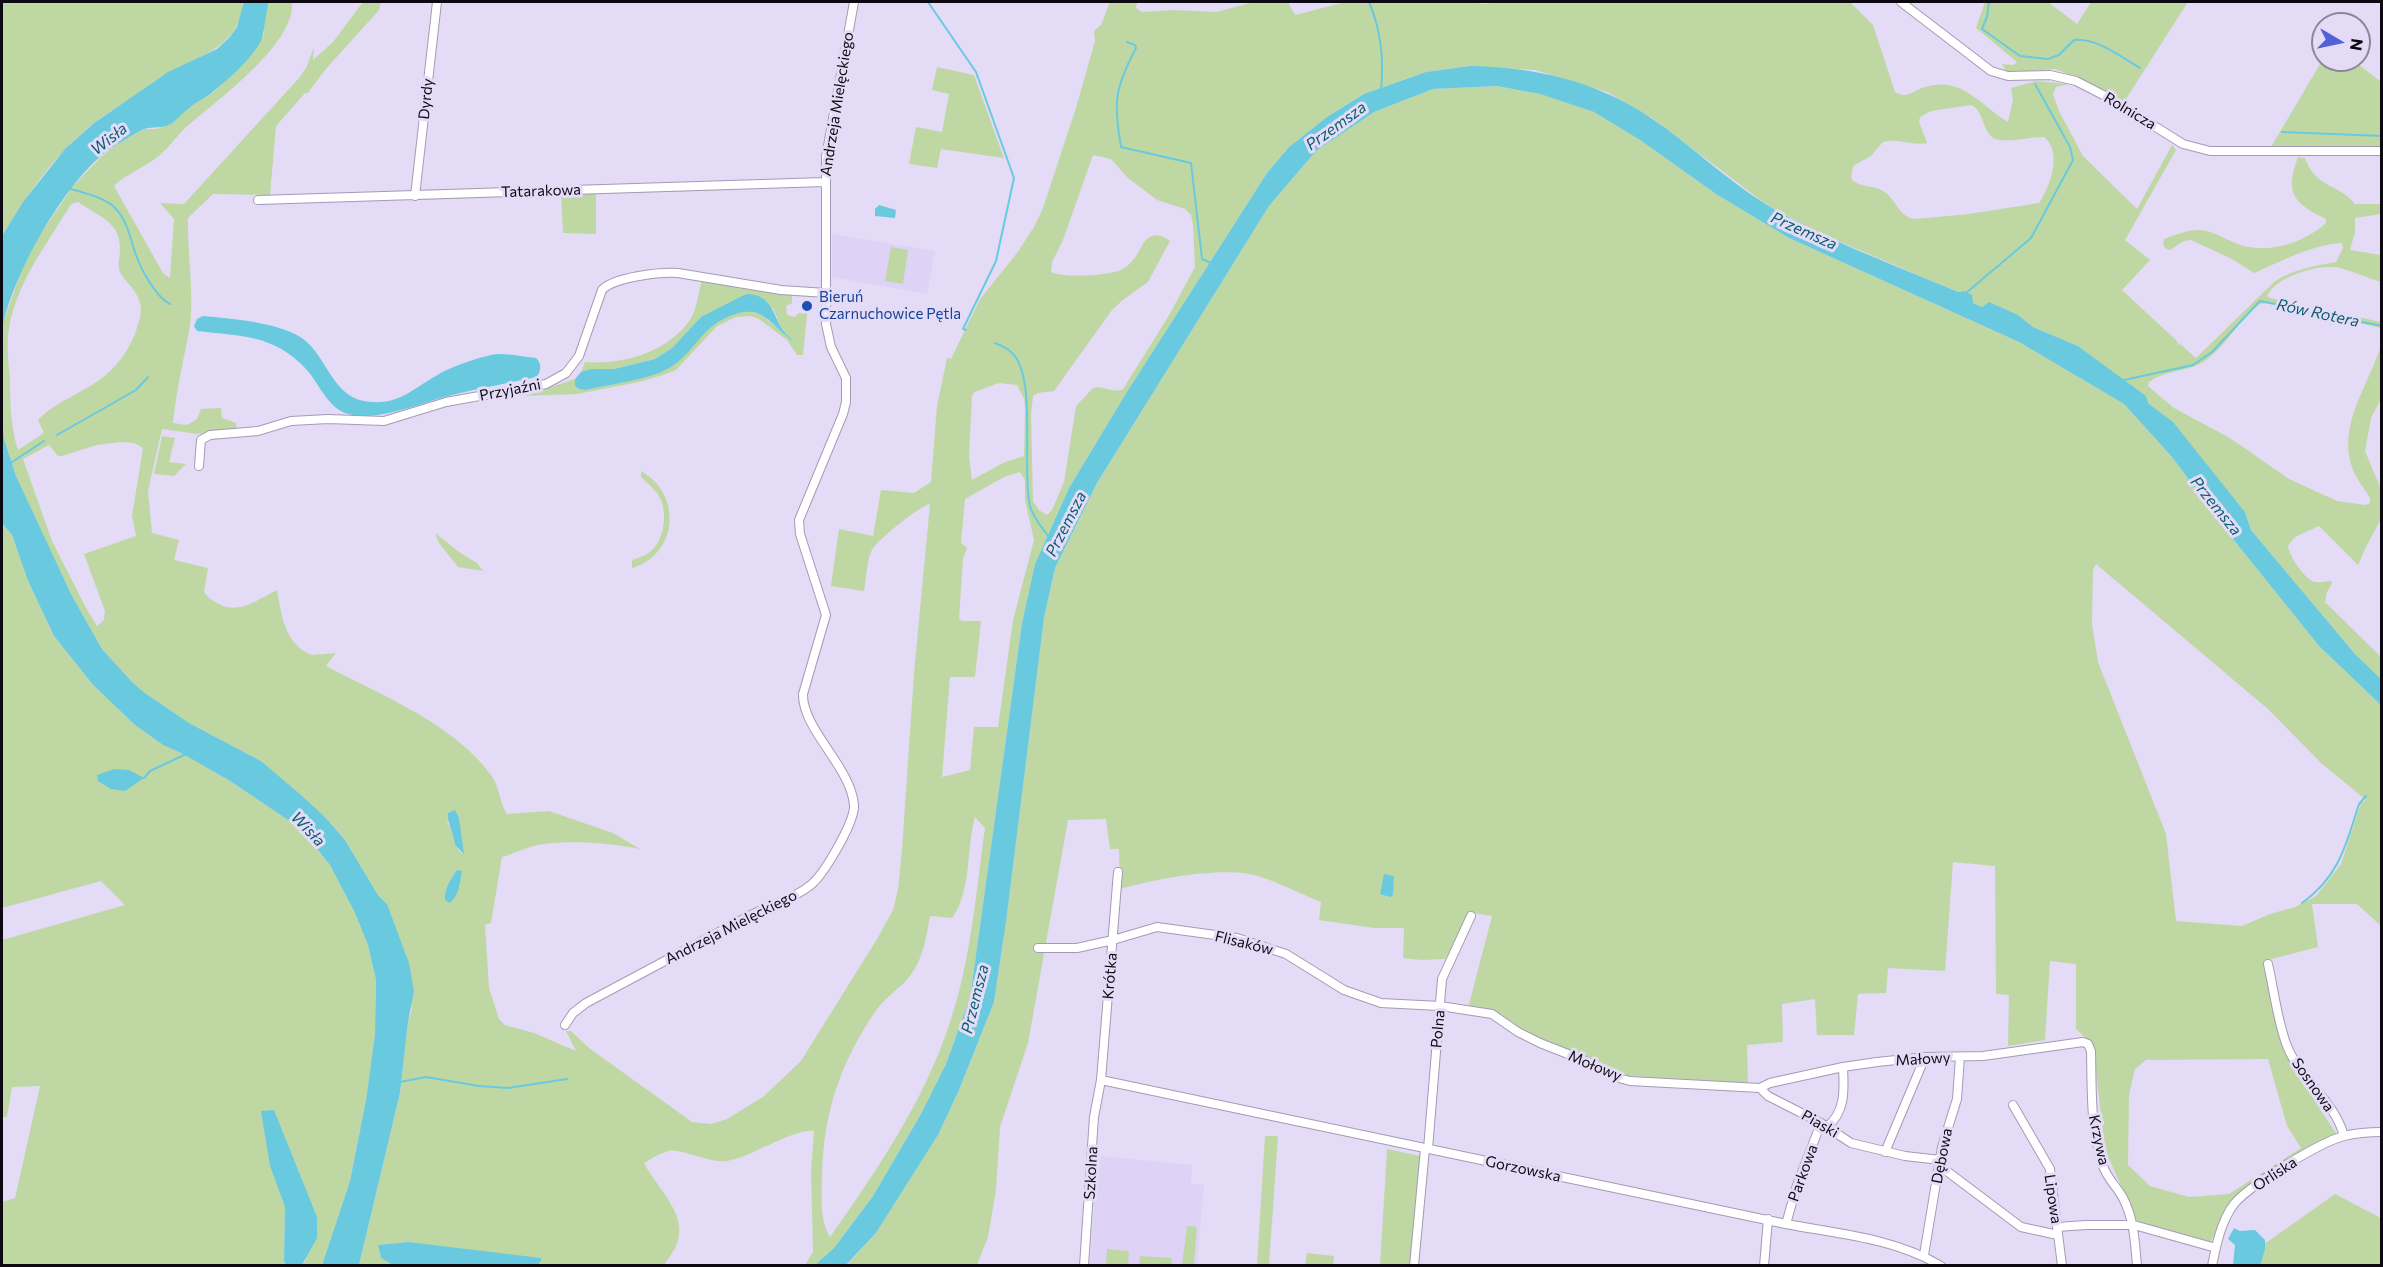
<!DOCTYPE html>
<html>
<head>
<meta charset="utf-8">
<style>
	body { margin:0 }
	#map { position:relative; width:2383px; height:1267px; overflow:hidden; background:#e4dbf7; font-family:Commissioner,sans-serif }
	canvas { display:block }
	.frame { position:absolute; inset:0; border:3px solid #0d0912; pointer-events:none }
	.north { position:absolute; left:2311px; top:12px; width:60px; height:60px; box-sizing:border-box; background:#e4dbf7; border:2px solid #8e879b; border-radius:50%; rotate:99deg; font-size:16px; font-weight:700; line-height:24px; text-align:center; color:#0d0912 }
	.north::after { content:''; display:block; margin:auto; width:21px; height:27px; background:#5261d7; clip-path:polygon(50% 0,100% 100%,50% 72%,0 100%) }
</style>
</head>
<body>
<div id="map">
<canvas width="2383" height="1267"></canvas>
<div class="frame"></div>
<div class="north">N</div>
</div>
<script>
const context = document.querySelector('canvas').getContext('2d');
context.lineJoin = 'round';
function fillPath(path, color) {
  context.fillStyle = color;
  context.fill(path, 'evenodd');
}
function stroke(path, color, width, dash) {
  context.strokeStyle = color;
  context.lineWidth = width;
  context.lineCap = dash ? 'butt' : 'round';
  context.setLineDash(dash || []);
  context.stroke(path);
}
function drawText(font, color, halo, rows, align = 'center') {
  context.font = font + ' Commissioner,sans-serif';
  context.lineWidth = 6;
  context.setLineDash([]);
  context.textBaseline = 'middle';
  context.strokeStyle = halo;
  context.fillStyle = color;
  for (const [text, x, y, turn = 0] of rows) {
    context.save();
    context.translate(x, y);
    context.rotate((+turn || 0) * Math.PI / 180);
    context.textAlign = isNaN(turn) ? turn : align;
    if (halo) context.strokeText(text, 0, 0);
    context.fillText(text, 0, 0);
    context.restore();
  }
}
fillPath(new Path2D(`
	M 832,234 L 935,251 L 927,294 L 832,277 Z
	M 1101,1156 L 1192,1165 L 1191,1184 L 1204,1185 L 1197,1265 L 1090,1266 L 1094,1204 Z`), '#ded2f6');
fillPath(new Path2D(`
	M 2,2 L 244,2 C 238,47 204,54 169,72 C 157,78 146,88 135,95 C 121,105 106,113 93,124 C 55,154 27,195 2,236 Z
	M 269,2 L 292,2 C 296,44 215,102 185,128 C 176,137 169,147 160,155 C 146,167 127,173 114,186 L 163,273 L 170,278 L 174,219 L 160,203 L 184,204 L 299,78 L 306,68 L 314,47 L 313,60 L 333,42 L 363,2 L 381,2 L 379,10 L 325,70 L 308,93 L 305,93 L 276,126 L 270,195 L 213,194 L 188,218 C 187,254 196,304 188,337 C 182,366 176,394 173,423 L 187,425 L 197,419 L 201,409 L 221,408 L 222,418 L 236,423 L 237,430 L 198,434 L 162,429 L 148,491 L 152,533 L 179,540 L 174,560 L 208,568 L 204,592 C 208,598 213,601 219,604 C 238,615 259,599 277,590 C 282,616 284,644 312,655 L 336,653 L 326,666 C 381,695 454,724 491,775 C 500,787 499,802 507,814 L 549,811 L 613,833 L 640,849 C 609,843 574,840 543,844 C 529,846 516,853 502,857 L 491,923 L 485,925 L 489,988 L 499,1019 L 505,1025 L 534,1033 L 576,1051 L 566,1031 L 571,1031 L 589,1048 L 692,1122 L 711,1124 L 727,1119 L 763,1097 L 801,1061 L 877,939 L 893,910 L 898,890 L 902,850 L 914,673 L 930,504 C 921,505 877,540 872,550 C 867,558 866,581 864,591 L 831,586 L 839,529 L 873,536 L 881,490 L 914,493 L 931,482 L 937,406 L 947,358 L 951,359 L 980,299 L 1017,253 L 1034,227 L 1043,208 L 1076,108 L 1095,41 L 1094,31 L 1101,25 L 1110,2 L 1137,2 L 1136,8 L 1142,12 L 1173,10 L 1216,12 L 1254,2 L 1288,2 L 1295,15 L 1346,2 L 1472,2 L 1483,4 L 1502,2 L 1850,2 L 1873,25 L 1895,92 C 1908,100 1913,90 1925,87 C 1932,85 1941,84 1948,85 C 1970,88 1989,111 2008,122 L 2013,100 L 2011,88 L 2036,81 L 2069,84 L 2056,87 L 2053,94 L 2059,111 L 2083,156 L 2137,209 L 2172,145 L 2176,150 L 2125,240 L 2150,260 L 2122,290 L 2177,341 L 2178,346 L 2179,343 L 2196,358 L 2274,282 C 2293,269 2314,266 2336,262 L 2343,248 L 2342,243 C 2311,245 2282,261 2254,273 L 2232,259 L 2191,240 L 2184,241 L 2170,250 L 2165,248 L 2163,244 L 2164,239 C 2175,235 2187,230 2200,230 C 2215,231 2229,242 2244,246 C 2272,253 2305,242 2326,223 L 2326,219 C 2292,203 2285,192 2298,157 L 2305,158 C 2316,189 2340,184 2355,204 L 2381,204 L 2381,214 L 2355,218 L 2355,232 L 2350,250 L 2381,255 L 2381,282 C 2368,278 2354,272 2340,268 C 2320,263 2276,276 2267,296 L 2270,298 L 2381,322 L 2381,328 L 2269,303 L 2260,304 C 2239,318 2227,346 2205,361 C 2188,372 2165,370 2149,382 L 2148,386 L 2174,408 L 2230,438 L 2289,479 L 2337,501 L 2366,505 L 2370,503 L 2370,498 C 2365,488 2357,481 2353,470 C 2336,425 2369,386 2381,345 L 2381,399 L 2371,418 L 2365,451 L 2381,489 L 2381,519 L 2367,545 L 2358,565 L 2319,526 L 2295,537 L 2288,546 C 2289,556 2305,580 2315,582 C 2320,583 2326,581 2331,581 L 2332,584 L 2327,592 L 2325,602 L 2381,657 L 2381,679 L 2355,654 L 2251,530 L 2245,512 L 2173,423 L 2148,403 L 2145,396 L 2078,346 L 2033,327 L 2018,315 L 1983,308 L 1973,303 L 1964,291 L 1958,292 L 1810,229 L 1763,202 L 1652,118 L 1607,92 L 1535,70 L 1470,66 L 1426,72 L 1364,94 L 1327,117 L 1289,147 L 1267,173 L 1125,395 L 1069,488 L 1035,564 L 1022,623 L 970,998 L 946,1064 L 921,1114 L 873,1196 L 834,1248 L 815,1265 L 805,1265 L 813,1252 L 811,1172 L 814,1131 C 793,1128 753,1157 727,1161 C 709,1164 682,1148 669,1151 C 660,1153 651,1159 644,1163 C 663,1198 700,1223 665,1263 L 667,1265 L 537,1265 L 541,1261 L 408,1242 L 378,1245 L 381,1258 L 395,1265 L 359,1265 L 400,1093 L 408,1022 L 412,1009 L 387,904 L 378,895 L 345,840 L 325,817 L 261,761 L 189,723 L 145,693 L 133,683 L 102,649 L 71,594 L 48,547 L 16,476 L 4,439 L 2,411 L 3,323 L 24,263 L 44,229 L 73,186 L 101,157 L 115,145 L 144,129 L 156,129 L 170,124 L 187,109 L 214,92 L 252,54 L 264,34 L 264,21 ZM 1971,105 C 1986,111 1981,138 2000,140 C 2013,142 2030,137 2044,137 C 2063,152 2050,187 2039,203 L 1969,214 L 1914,219 C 1899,216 1897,202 1886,193 C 1876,185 1863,188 1853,181 L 1851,177 L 1853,166 L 1871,156 L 1883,142 C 1897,138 1912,146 1927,143 L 1919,122 L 1920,117 L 1931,111 ZM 1093,155 L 1111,159 L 1128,178 L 1157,200 L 1185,209 L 1191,215 L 1193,225 L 1195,267 L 1168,317 L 1123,389 C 1112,394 1103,385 1093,388 L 1076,406 L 1064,482 L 1052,510 L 1047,515 L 1039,510 L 1033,501 L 1031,415 L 1033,396 L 1038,393 L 1054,391 L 1112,310 L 1124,299 L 1148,282 L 1170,241 C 1165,237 1158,234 1152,236 C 1142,239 1140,254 1132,261 C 1129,265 1125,268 1121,270 C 1108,276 1064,278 1051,272 L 1052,262 L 1063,240 ZM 78,202 C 98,216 121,222 120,250 C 120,258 117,264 120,272 C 126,283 137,290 140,303 C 143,313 138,324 135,334 C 123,363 104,380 76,394 C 62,402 49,408 38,420 L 44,433 L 18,450 C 11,428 10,405 10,382 C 9,366 7,351 8,336 C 13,286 47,245 71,204 ZM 999,383 L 1017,385 L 1024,399 L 1025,408 L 1024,456 L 1003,463 L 972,480 L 969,456 L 972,396 L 974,392 ZM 121,442 L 134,443 L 143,448 L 132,516 L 136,536 L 84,554 L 105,611 L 104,620 L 97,626 L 86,608 L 52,541 L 23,459 L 49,445 L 58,456 L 62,456 L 97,445 ZM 1020,472 L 1025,480 L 1025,500 L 1034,540 L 1013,620 L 998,727 L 974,727 L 970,770 L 942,777 L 950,677 L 975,677 L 981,621 L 962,621 L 959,619 L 963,559 L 967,548 L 961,543 L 965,499 L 1004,477 ZM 975,817 L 985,828 C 976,892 971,960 950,1022 C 925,1100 877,1170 830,1237 C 819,1219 822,1194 822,1174 C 824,1111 840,1064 875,1012 C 883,1000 894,992 904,983 C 922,965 926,940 930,916 L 952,918 C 972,891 966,848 975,817 ZM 459,818 L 462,854 L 455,845 L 454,837 L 447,821 Z
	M 1985,2 L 2048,2 L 2077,24 L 2091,2 L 2188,2 L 2124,102 L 2081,79 L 2055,69 L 2007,73 L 2002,64 L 2013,65 L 2017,62 L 1976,28 Z
	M 2323,59 L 2353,60 L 2381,82 L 2381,147 L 2271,147 Z
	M 937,67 L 974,75 L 1004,158 L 941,149 L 937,168 L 909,164 L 916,127 L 942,132 L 949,94 L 932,90 Z
	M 1497,86 L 1540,94 L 1594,112 L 1640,140 L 1716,194 L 1789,238 L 2019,342 L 2124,404 L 2172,457 L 2237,544 L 2319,646 L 2381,705 L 2381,926 L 2357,904 L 2312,904 L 2318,947 L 2264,961 L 2282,1040 L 2311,1095 L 2337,1135 L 2310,1149 L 2233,1199 L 2210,1243 L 2137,1221 L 2105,1150 L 2093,1045 L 2076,1029 L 2076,964 L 2050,961 L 2045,1040 L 2008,1046 L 2009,995 L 1996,994 L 1995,866 L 1953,862 L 1945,971 L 1888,968 L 1886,993 L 1858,994 L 1854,1035 L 1817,1035 L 1815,999 L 1782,1004 L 1783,1042 L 1747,1045 L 1748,1083 L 1614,1075 L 1527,1035 L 1495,1011 L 1468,1008 L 1492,916 L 1473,913 L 1445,959 L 1421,960 L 1403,958 L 1404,928 L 1374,928 L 1319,920 L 1321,902 C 1301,894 1282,884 1261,877 C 1226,865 1156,879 1120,889 L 1119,849 L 1110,849 L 1106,819 L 1068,820 L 1028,1043 L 1000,1127 L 996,1190 L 988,1237 L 977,1265 L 846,1266 L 876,1233 L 938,1135 L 959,1090 L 994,1002 L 1006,922 L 1044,618 L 1055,568 L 1097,483 L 1269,206 L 1316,151 L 1374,112 L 1433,89 ZM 2096,564 L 2268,709 L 2321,763 L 2366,800 L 2361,803 L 2341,864 L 2316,896 L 2295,907 L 2270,914 L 2242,926 L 2176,921 L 2166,834 L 2098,662 L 2092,624 L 2093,570 ZM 2268,1059 L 2287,1126 L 2301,1148 L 2229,1194 L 2189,1197 L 2150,1186 L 2128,1165 L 2129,1095 L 2135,1069 L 2146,1060 Z
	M 721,181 L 693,184 L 428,194 L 419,190 Z
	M 721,187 L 726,190 L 596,194 L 596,234 L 563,233 L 561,195 L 418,200 L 418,198 Z
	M 891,247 L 908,250 L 903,284 L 885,281 Z
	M 702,279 L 792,293 L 792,303 L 786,306 L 787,315 L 795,317 L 799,313 L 807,314 L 803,355 L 797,355 L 787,340 L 759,319 L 751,316 L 736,317 L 717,326 L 676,370 L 666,374 L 639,382 L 577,394 L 524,396 L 575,379 L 575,386 L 579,389 L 673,366 L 707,329 L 720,320 L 737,313 L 750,311 L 760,314 L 791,339 L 782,329 L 773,308 L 701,317 L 672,348 L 655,359 L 614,369 L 591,369 L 581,372 L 585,362 C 624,365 667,352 690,320 C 697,309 699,291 702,279 Z
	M 162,436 L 175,438 L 169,462 L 186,464 L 174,476 L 154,474 Z
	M 641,471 C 683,494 678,555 632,568 L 632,560 C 638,558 644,556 650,552 C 664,541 668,514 660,498 C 656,490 648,484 641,477 Z
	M 2,523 L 12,535 L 28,581 L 54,636 L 93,685 L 135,725 L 163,745 L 181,753 L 230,781 L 300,828 L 330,865 L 355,913 L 368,945 L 376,980 L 375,1034 L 366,1100 L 350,1181 L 322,1265 L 302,1265 L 306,1260 L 270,1166 L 285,1207 L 284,1261 L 286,1265 L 2,1265 L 2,1202 L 15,1198 L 40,1086 L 12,1087 L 7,1117 L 2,1117 L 2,940 L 125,905 L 101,881 L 2,908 Z
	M 435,533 L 459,552 L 477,563 L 483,571 L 458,567 L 439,543 Z
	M 1265,1136 L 1278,1136 L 1269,1265 L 1257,1265 Z
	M 1387,1149 L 1420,1156 L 1411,1265 L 1380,1266 Z
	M 2335,1194 L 2381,1218 L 2381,1265 L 2257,1266 L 2260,1247 Z
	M 1187,1226 L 1197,1227 L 1194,1265 L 1182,1265 Z
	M 1107,1249 L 1129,1251 L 1128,1265 L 1106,1265 Z
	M 1307,1253 L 1334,1256 L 1333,1265 L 1305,1265 Z
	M 1140,1256 L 1172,1258 L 1171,1265 L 1139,1265 Z`), '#bfd8a3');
fillPath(new Path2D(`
	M 244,2 L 269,2 C 266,11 264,35 261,41 C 251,59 230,78 214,91 C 206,98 196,102 188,109 C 182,113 177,120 171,124 C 162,129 153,126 144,129 C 141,130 121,142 116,145 C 69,172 10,278 2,331 L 2,236 L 23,202 L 65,149 L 94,123 L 168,72 L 217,49 L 229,38 L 237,27 Z
	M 1470,66 C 1534,67 1597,81 1651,118 C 1690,144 1724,178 1764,203 C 1824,240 1893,264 1958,292 L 1964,291 L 1972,295 L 1973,303 L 1982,307 L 1989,302 L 2018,315 L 2033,327 L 2078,346 L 2146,396 L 2148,403 L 2173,422 L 2245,512 L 2251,530 L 2355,654 L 2381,679 L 2381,705 L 2319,646 L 2237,544 L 2172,457 L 2124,404 L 2019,342 L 1789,238 L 1716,194 L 1640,140 L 1594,112 L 1540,94 L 1497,86 L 1433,89 L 1374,112 L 1316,151 L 1269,206 L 1097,483 L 1055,568 L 1044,618 L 1006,922 L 994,1002 L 959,1090 L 938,1135 L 876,1233 L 846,1265 L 815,1265 L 834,1248 L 873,1196 L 921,1114 L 946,1064 L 970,998 L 1022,623 L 1035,564 L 1069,488 L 1125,395 L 1267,173 L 1289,147 L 1327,117 L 1364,94 L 1426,72 Z
	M 879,205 L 896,210 L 895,218 L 875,216 L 875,209 Z
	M 746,294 C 769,294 772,310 781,327 C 784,333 790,337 794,342 C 782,334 770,318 757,313 C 748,310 738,313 730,316 C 700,328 694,353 671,367 C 649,380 611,384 585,390 L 579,389 L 575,386 L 575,379 L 581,372 L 591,369 L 614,369 L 655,359 L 672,348 L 701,317 Z
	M 203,316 C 234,319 268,321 297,335 C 326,350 330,395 364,401 C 398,407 412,389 439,374 C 451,367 477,358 491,355 C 504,352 522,357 536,358 C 542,364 541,370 537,377 C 509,383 480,388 452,395 C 422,402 375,424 345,413 C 326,405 319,383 306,369 C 274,334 239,336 197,331 L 194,326 L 197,319 Z
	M 2,411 L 4,439 L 16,476 L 71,594 L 102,649 L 133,683 L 145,693 L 189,723 L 261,761 L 301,795 L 325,817 L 345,840 L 378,895 L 387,904 L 409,963 L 414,991 L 408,1022 L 400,1093 L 359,1265 L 322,1265 L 350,1181 L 366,1100 L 375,1034 L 376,980 L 368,945 L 355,913 L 330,865 L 300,828 L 230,781 L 181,753 L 163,745 L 135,725 L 93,685 L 54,636 L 28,581 L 12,535 L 2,523 Z
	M 114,769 L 129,770 L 144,778 L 125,791 L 111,789 L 98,781 L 97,775 Z
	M 455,810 L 459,818 L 464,854 L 455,845 C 454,833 447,824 448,813 Z
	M 457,870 L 462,871 C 460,882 459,896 450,903 L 445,900 C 444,889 451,879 457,870 Z
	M 1384,874 L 1394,876 L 1393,895 L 1390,897 L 1380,894 Z
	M 274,1110 L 317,1217 L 317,1238 L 302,1265 L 286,1265 L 284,1261 L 285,1207 L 270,1166 L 261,1111 Z
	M 2234,1228 L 2240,1231 L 2255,1230 L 2265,1240 L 2265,1249 L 2261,1263 L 2257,1265 L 2233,1265 L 2235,1245 L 2228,1239 Z
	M 408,1242 L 541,1258 L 541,1261 L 537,1266 L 395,1266 L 381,1258 L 378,1245 Z`), '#69cadf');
stroke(new Path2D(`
	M 928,2 L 976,72 L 1014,178 L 996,261 L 963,329 L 966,330
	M 1369,2 C 1381,30 1384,60 1381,90
	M 1989,2 L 1987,17 L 1982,29 L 2020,56 L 2048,59 L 2059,55 L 2074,40 C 2098,38 2121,57 2140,68
	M 1127,42 L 1135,45 L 1136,48 C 1115,88 1113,102 1121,147 L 1191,163 L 1202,259 L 1211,263
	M 2282,132 L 2382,136
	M 68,188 C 83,193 105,197 115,208 C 128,221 130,239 136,255 C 141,270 157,298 170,304
	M 1966,293 L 2031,238 L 2073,160 L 2070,147 L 2035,84
	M 995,343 C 1000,345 1007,348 1011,352 C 1038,374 1021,470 1030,506 C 1033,517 1042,528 1049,537
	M 2124,380 L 2193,365 L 2212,352 L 2260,301 L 2382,326
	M 57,435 L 136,390 L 148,377
	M 9,464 L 44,441
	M 144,778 L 150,771 L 184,755
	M 2302,903 C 2339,877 2346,845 2359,804 L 2366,796
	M 400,1082 L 426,1077 L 479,1086 L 508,1088 L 567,1079`), '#69cadf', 2);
const street = new Path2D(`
	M 1901,2 L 1991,71 L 2008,76 L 2050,75 L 2076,81 L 2111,99 L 2183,144 L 2210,151 L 2382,151
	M 415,196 L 437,2
	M 258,200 L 824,182
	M 199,466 L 201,440 L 210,435 L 258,431 L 291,421 L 328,419 L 384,421 L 446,402 L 546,384 L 566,373 L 579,356 L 602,290 C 614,277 659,272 678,273 L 781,290 L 826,293
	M 1038,948 L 1077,948 L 1113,940 L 1157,927 L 1237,938 L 1286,954 L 1344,990 L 1381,1003 L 1440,1006 L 1492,1014 L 1518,1032 L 1540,1043 L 1583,1060 L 1615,1077 L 1630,1081 L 1760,1088
	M 2268,964 C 2274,990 2277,1020 2287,1046 C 2300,1079 2334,1100 2344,1136
	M 565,1025 L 573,1013 L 586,1003 C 641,974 696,944 751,915 C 772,904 794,899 812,884 C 825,872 855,822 854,805 C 851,767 802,729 803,694 L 826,615 L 800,534 L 799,520 L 843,414 L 846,402 L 846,378 L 831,347 L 826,324 L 826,157 L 854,2
	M 1101,1080 L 1786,1224 C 1839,1234 1894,1238 1941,1266
	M 1760,1088 L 1770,1083 L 1843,1067 L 1877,1062 L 1925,1057 L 1983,1056 L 2083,1042 L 2088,1044 L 2091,1051 C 2092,1090 2090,1129 2103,1166 C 2107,1178 2117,1187 2123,1198 C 2134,1219 2135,1242 2137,1266
	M 1760,1088 L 1768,1096 L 1821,1123 L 1851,1143 L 1905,1156 L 1940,1160
	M 2013,1105 L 2050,1169 L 2062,1266
	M 1827,1127 C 1846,1111 1844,1090 1843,1067
	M 1428,1149 L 1442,979 L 1471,916
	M 1885,1152 L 1925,1057
	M 1940,1166 L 2021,1227 L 2058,1235
	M 1786,1224 L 1797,1185 L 1821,1123
	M 2057,1227 L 2086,1225 L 2134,1225 L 2216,1248
	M 1924,1255 L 1942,1147 L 1957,1099 L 1960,1057
	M 1084,1266 L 1094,1117 L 1101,1080 L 1118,872
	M 1414,1266 L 1425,1149
	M 1764,1266 L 1768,1219
	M 2212,1266 C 2216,1246 2221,1221 2234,1204 C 2250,1185 2320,1142 2344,1136 C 2356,1133 2369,1132 2382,1132`);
stroke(street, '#a39bb5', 10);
stroke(street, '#fff', 8);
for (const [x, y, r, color] of [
	[807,306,6,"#1a4fb4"]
]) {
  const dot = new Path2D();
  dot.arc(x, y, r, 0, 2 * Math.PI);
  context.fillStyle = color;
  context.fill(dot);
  stroke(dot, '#e4dbf7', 2);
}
drawText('15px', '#0d0912', '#e4dbf7', [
	["Dyrdy",426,99,-84],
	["Andrzeja Mielęckiego",837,104,-81],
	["Rolnicza",2130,111,31],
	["Tatarakowa",541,191,-2],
	["Przyjaźni",510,390,-11],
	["Andrzeja Mielęckiego",731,927,-27],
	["Flisaków",1244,943,14],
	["Krótka",1110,976,-85],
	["Polna",1438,1029,-85],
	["Małowy",1923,1059,-3],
	["Mołowy",1595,1066,23],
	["Sosnowa",2313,1085,55],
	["Piaski",1820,1124,30],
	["Krzywa",2099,1140,78],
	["Dębowa",1942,1156,-79],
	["Gorzowska",1523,1169,12],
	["Szkolna",1091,1173,-87],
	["Parkowa",1803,1173,-70],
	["Orliska",2275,1174,-33],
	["Lipowa",2053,1199,82]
]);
drawText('15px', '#164399', '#e4dbf7', [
	["Bieruń",819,297],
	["Czarnuchowice Pętla",819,314]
], 'left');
drawText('italic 16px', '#095e6d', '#e4dbf7', [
	["Przemsza",1336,126,-36],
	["Wisła",109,139,-38],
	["Przemsza",1804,231,24],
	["Rów Rotera",2318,313,12],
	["Przemsza",2216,506,51],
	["Przemsza",1066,524,-63],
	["Wisła",308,829,46],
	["Przemsza",975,999,-76]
]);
</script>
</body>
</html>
